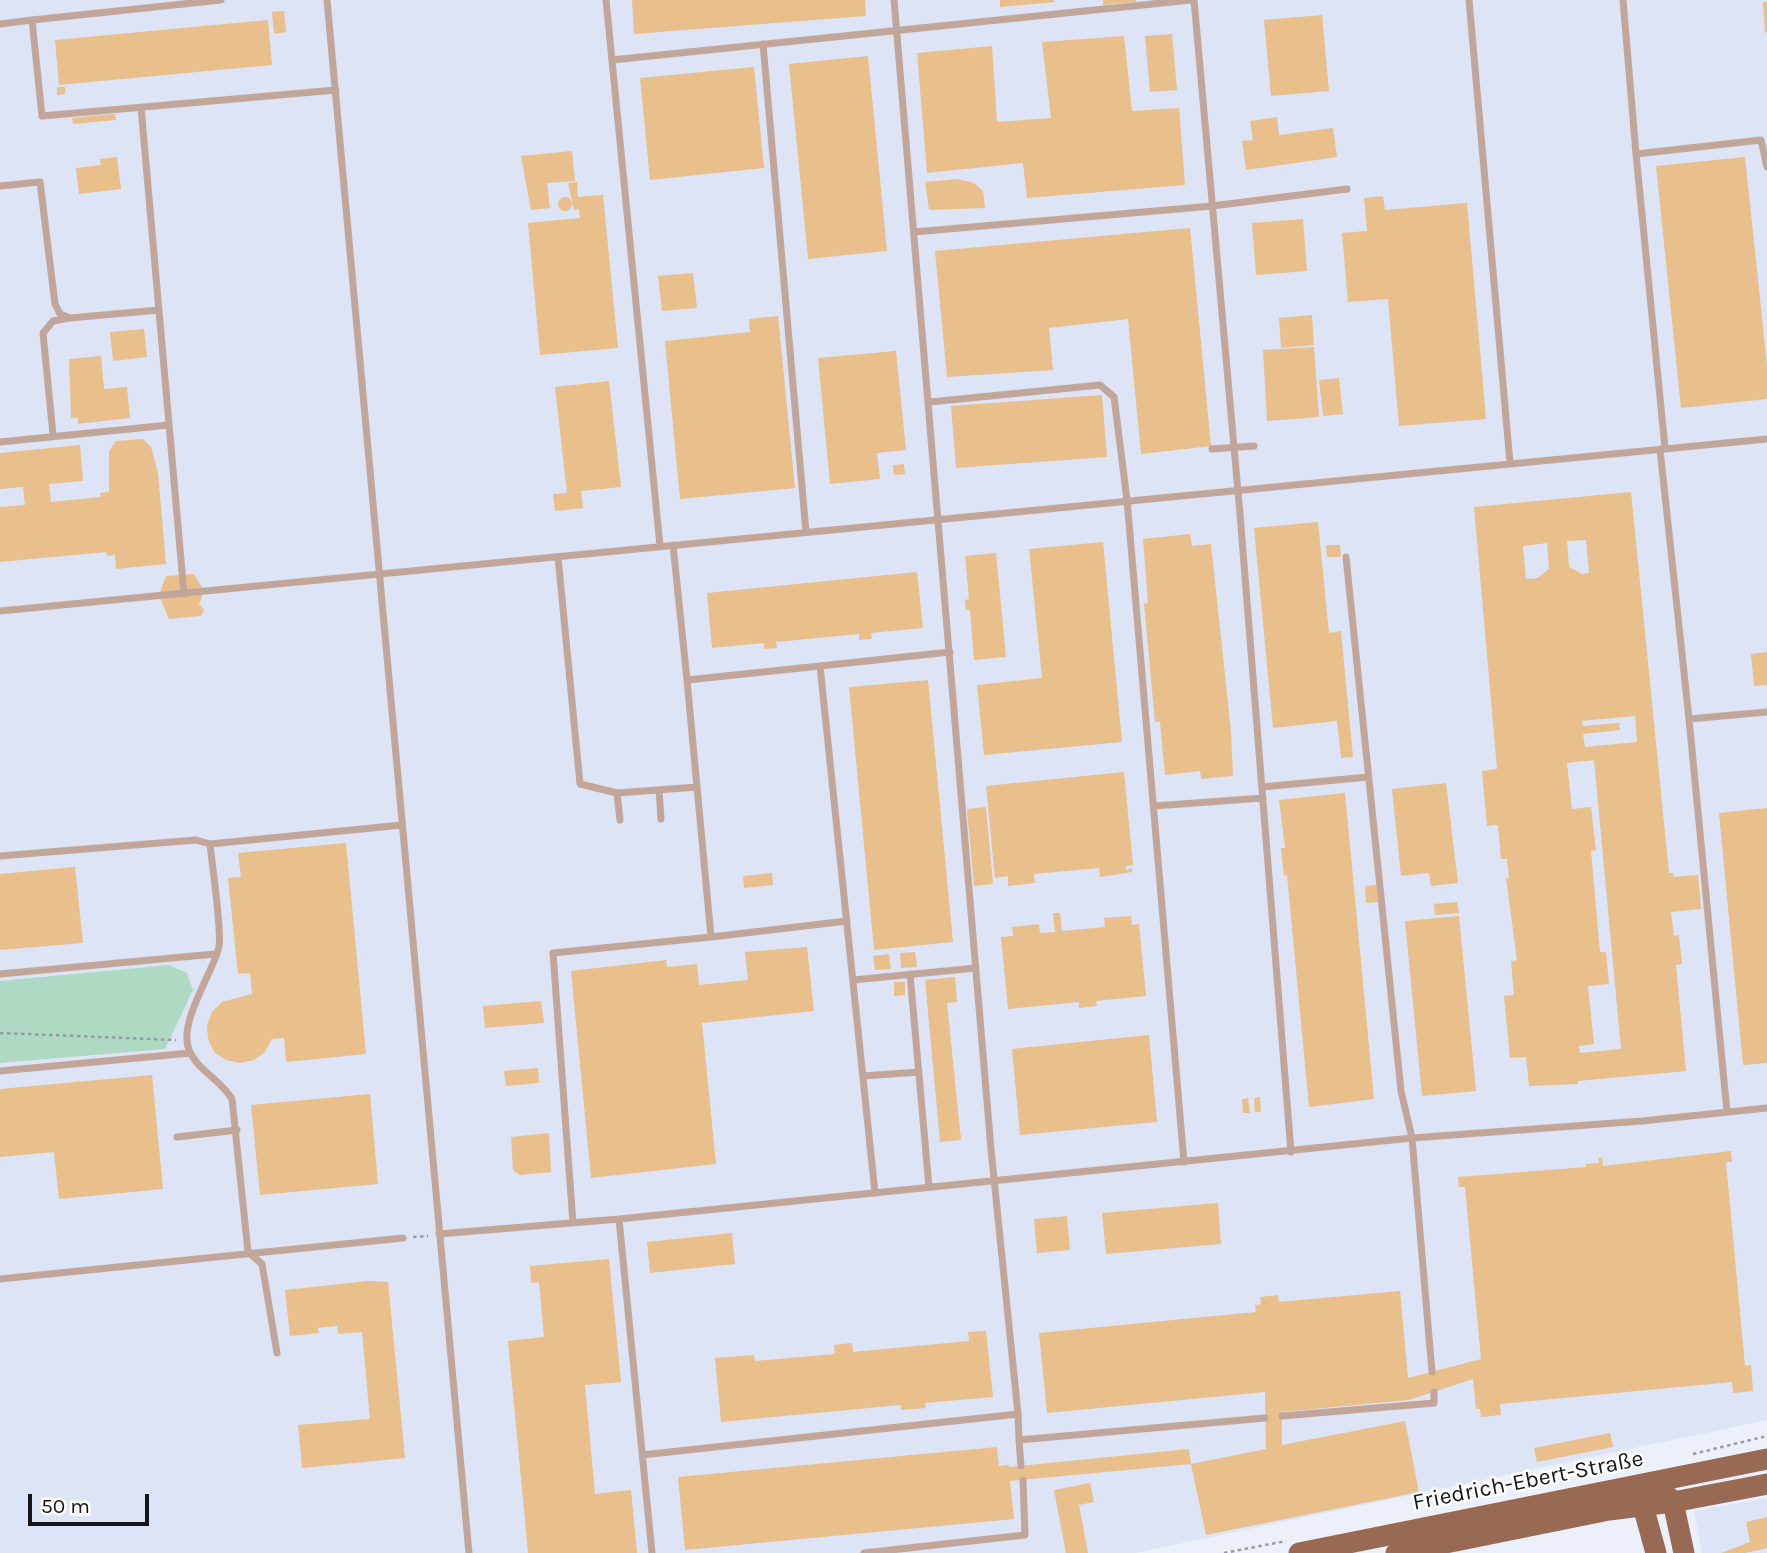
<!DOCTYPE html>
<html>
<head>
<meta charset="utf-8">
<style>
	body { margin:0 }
	#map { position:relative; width:1767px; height:1553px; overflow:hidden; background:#ebf0fa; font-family:Karla,sans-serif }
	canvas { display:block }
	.scale { position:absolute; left:28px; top:1494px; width:121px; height:32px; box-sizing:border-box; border:4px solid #141619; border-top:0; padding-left:9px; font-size:21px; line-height:24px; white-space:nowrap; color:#141619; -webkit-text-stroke:5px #fff; paint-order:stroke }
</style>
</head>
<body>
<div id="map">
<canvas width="1767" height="1553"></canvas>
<div class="scale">50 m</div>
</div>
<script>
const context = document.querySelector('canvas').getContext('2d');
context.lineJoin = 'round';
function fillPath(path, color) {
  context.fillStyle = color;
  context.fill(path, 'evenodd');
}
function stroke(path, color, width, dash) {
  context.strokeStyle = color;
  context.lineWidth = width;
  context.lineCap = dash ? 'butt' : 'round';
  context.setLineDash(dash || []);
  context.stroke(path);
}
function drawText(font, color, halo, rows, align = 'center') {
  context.font = font + ' Karla,sans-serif';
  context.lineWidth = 5;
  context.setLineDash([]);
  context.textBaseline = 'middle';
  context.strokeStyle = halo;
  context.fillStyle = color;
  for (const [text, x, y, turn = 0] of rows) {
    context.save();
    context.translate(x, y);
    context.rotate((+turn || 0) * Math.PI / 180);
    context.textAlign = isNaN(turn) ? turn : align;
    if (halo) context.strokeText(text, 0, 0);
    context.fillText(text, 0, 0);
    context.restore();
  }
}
fillPath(new Path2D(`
	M 0,0 L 1767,0 L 1767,1420 L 1135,1553 L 0,1553 Z
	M 1767,1498 L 1767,1553 L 1702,1553 L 1694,1511 Z`), '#dce4f5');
fillPath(new Path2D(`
	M 169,965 L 187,973 L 193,990 L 165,1049 L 0,1063 L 0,981 Z`), '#aedac4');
fillPath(new Path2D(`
	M 632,0 L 865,0 L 866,16 L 634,34 Z
	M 1000,0 L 1054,0 L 1055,2 L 1000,7 Z
	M 1103,0 L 1136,0 L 1136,2 L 1103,5 Z
	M 1763,2 L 1767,2 L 1767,32 L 1765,33 Z
	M 284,11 L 286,32 L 274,34 L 272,12 Z
	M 1322,15 L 1329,91 L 1271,96 L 1264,20 Z
	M 268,20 L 272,65 L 59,85 L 55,40 Z
	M 1172,34 L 1177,90 L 1150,92 L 1145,36 Z
	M 1124,36 L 1132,111 L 1179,108 L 1185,185 L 1027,198 L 1023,163 L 927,173 L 917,53 L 992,46 L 997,122 L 1051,118 L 1042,42 Z
	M 868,56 L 887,251 L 808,259 L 789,64 Z
	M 754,67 L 764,168 L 650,180 L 640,78 Z
	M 57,87 L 65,87 L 65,94 L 57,95 Z
	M 115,114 L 116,120 L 73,124 L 72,118 Z
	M 1277,117 L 1279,135 L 1333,128 L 1337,157 L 1246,170 L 1242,141 L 1253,140 L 1250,121 Z
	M 572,151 L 575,181 L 547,183 L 550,208 L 531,210 L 521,156 Z
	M 117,157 L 121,189 L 79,194 L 76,168 L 101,165 L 100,159 Z
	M 1745,157 L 1767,365 L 1767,399 L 1681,408 L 1656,166 Z
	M 958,179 L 974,183 L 983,191 L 985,208 L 929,210 L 925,182 Z
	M 577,182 L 578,197 L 603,195 L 618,348 L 540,355 L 528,223 L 580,218 L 579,209 L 574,210 L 568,183 Z
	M 1383,196 L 1385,210 L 1467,203 L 1486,419 L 1399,426 L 1388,299 L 1348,302 L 1342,233 L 1367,231 L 1364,198 Z
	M558 204a7 7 0 1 1 14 0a7 7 0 1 1-14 0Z
	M 1303,219 L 1307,271 L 1256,275 L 1252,223 Z
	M 1190,228 L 1211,446 L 1141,454 L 1128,319 L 1049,328 L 1053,370 L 947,377 L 935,251 Z
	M 693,273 L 697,308 L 662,311 L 658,276 Z
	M 1312,315 L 1314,345 L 1281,348 L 1279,318 Z
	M 778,316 L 795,488 L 680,499 L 665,341 L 750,332 L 749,319 Z
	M 144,329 L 147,357 L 113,361 L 110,332 Z
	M 1314,347 L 1319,417 L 1267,421 L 1263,350 Z
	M 896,351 L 906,450 L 877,453 L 880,479 L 830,484 L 818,358 Z
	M 101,356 L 104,389 L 127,387 L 130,418 L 78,424 L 78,418 L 71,418 L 69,359 Z
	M 1339,378 L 1343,414 L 1323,416 L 1319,380 Z
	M 609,381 L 621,487 L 581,491 L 583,508 L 555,511 L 553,494 L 567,493 L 555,387 Z
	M 1102,395 L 1107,457 L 956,468 L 951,406 Z
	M 143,439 L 151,447 L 158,473 L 166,564 L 116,569 L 115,555 L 107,556 L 106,552 L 0,562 L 0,507 L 25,505 L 23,487 L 0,489 L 0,453 L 80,445 L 83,481 L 49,484 L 51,502 L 101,497 L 100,493 L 109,492 L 109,451 L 116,441 Z
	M 904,464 L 905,474 L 894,475 L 893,465 Z
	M 1631,492 L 1669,873 L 1673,873 L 1674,877 L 1698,875 L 1701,909 L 1671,912 L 1674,936 L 1679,935 L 1682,964 L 1676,965 L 1686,1071 L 1578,1081 L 1578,1084 L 1529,1086 L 1526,1057 L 1510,1058 L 1504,996 L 1514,995 L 1511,961 L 1517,960 L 1506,878 L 1509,878 L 1507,859 L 1501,859 L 1498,825 L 1487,826 L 1482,771 L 1497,769 L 1474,507 ZM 1586,540 L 1589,573 L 1582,574 L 1569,567 L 1567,541 ZM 1547,543 L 1549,569 L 1538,578 L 1526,579 L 1523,546 ZM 1635,716 L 1637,742 L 1585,747 L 1583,734 L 1620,730 L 1619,723 L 1583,726 L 1582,721 ZM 1594,760 L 1621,1049 L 1580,1053 L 1579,1046 L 1594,1044 L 1588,986 L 1609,984 L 1606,952 L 1600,952 L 1591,851 L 1596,850 L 1591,807 L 1572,809 L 1567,763 Z
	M 1318,522 L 1329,633 L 1341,631 L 1353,757 L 1341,758 L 1337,721 L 1273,728 L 1254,528 Z
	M 1190,534 L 1192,546 L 1211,544 L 1231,732 L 1233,776 L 1201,779 L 1200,771 L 1165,775 L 1160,722 L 1155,722 L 1144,604 L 1148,603 L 1143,539 Z
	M 1103,542 L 1122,742 L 984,755 L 977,685 L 1042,678 L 1029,549 Z
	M 1326,545 L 1340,545 L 1341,557 L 1327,557 Z
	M 996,553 L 1006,657 L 974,660 L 970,610 L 966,610 L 965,600 L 969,599 L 965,556 Z
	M 917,572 L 923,628 L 871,633 L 872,639 L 859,640 L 859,634 L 776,642 L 777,648 L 764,649 L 764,643 L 712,648 L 707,593 Z
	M 194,574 L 204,591 L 199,604 L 204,610 L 201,616 L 169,619 L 159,595 L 166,576 Z
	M 1767,652 L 1767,685 L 1754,686 L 1751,654 Z
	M 928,680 L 953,942 L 874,950 L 849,687 Z
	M 1124,772 L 1133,865 L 1126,866 L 1126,870 L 1132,868 L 1132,872 L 1100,877 L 1099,868 L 1034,874 L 1035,883 L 1008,886 L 1008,876 L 995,878 L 986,786 Z
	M 1446,783 L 1458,883 L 1431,886 L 1429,873 L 1401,876 L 1392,789 Z
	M 1345,793 L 1374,1099 L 1309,1107 L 1287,875 L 1284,876 L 1281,848 L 1285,848 L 1279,800 Z
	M 986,807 L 993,884 L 974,886 L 967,809 Z
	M 1767,808 L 1767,1063 L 1743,1065 L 1719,813 Z
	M 346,843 L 366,1054 L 286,1062 L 284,1038 L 272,1039 L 265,1052 L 254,1060 L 240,1063 L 226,1060 L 214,1052 L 208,1039 L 207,1025 L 212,1012 L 222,1002 L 252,994 L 250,973 L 238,974 L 228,878 L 241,877 L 238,853 Z
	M 75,867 L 83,943 L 0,950 L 0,874 Z
	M 772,873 L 773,885 L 744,888 L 743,876 Z
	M 1376,885 L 1378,902 L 1366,903 L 1365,886 Z
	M 1457,902 L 1459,913 L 1435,915 L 1434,904 Z
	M 1053,913 L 1060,913 L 1062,931 L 1105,927 L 1104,918 L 1131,916 L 1132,925 L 1139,924 L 1146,996 L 1096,1001 L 1097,1006 L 1079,1008 L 1079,1002 L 1008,1009 L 1001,937 L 1013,936 L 1012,927 L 1039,924 L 1040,933 L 1055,932 Z
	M 1459,916 L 1476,1091 L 1422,1096 L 1405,921 Z
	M 807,947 L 814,1011 L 702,1023 L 716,1164 L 591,1178 L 571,971 L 666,960 L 667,967 L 697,964 L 699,985 L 748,980 L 745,952 Z
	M 915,952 L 917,967 L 901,968 L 900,953 Z
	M 889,954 L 891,969 L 875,970 L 873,956 Z
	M 955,977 L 957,1002 L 947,1003 L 961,1140 L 940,1142 L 925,980 Z
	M 894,982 L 905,982 L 905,995 L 894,996 Z
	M 541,1001 L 544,1023 L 485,1028 L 483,1006 Z
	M 1149,1035 L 1157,1122 L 1020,1135 L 1012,1049 Z
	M 538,1068 L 539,1083 L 506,1086 L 504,1071 Z
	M 152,1075 L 163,1189 L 59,1199 L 54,1152 L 0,1157 L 0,1089 Z
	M 370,1094 L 378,1184 L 260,1195 L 251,1105 Z
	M 1260,1097 L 1261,1112 L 1255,1112 L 1254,1098 Z
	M 1248,1098 L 1250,1113 L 1243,1113 L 1242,1099 Z
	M 549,1133 L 551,1172 L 520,1175 L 513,1170 L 511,1137 Z
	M 1731,1151 L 1732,1162 L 1726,1162 L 1745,1366 L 1751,1365 L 1753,1391 L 1733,1393 L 1732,1382 L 1500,1404 L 1501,1415 L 1481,1417 L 1480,1409 L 1476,1409 L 1473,1379 L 1409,1400 L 1282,1412 L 1282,1445 L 1405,1421 L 1419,1492 L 1206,1535 L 1191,1464 L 1010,1481 L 1014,1519 L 685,1550 L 678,1477 L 997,1447 L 999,1466 L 1009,1465 L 1009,1467 L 1189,1449 L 1191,1464 L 1266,1449 L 1265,1392 L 1047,1413 L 1039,1333 L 1256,1312 L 1255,1305 L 1261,1304 L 1260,1297 L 1278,1295 L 1279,1302 L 1400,1291 L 1408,1378 L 1481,1359 L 1465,1187 L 1459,1187 L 1458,1177 L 1586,1167 L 1586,1164 L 1599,1163 L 1598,1158 L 1602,1157 L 1603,1166 Z
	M 1218,1203 L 1221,1244 L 1106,1254 L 1102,1213 Z
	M 1067,1216 L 1070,1250 L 1037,1253 L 1034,1219 Z
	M 732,1233 L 735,1264 L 650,1273 L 647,1242 Z
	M 609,1259 L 621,1382 L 585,1385 L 595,1494 L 631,1490 L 637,1553 L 528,1553 L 508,1341 L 544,1337 L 539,1282 L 531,1283 L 530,1266 Z
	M 368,1281 L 388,1282 L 405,1458 L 302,1468 L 298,1425 L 370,1419 L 362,1332 L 338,1334 L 337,1326 L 318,1328 L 319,1333 L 290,1336 L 285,1290 Z
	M 986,1331 L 993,1397 L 925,1403 L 926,1408 L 901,1410 L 901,1405 L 721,1422 L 715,1358 L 754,1355 L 755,1361 L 835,1354 L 834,1345 L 841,1344 L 852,1343 L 853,1352 L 969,1341 L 968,1332 Z
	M 1610,1433 L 1613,1447 L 1537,1462 L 1534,1448 Z
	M 1090,1483 L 1094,1502 L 1079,1505 L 1088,1553 L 1066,1553 L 1054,1490 Z
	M 1767,1517 L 1767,1548 L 1745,1553 L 1721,1553 L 1750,1542 L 1746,1522 Z`), '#e9bf8c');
stroke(new Path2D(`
	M 0,1033 L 176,1040
	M 413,1237 L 428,1236
	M 1693,1454 L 1767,1436
	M 1224,1553 L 1286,1541`), '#989ba3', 2.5, [3.5, 3.5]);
stroke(new Path2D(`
	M 221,0 L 32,20 L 42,116 L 336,90
	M 327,0 L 469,1553
	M 606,0 L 660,546
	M 1194,0 L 1240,514 L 1291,1152
	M 1469,0 L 1510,463
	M 1623,0 L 1636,154
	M 0,24 L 32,20
	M 763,44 L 806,532
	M 612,60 L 1191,0
	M 141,107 L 184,594
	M 0,186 L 40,182 L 55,304 L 60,314 L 70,318 L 159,310
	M 914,232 L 1212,206 L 1347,189
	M 930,402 L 1100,385 L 1114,397 L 1127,500 L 1184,1162
	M 53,435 L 43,333 L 53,321 L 69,318
	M 0,442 L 169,425
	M 1665,448 L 1636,154 L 1761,140 L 1767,167
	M 1660,449 L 1689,719 L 1767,712
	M 673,545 L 687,680 L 820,666 L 875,1193
	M 558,557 L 580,784 L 617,793 L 697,787
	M 1346,557 L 1401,1091 L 1412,1138 L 1432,1372
	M 0,611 L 1767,439
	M 820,666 L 950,652
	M 1689,719 L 1727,1112
	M 1262,787 L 1368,777
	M 659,790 L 661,819
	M 617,793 L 620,820
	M 1154,806 L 1263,798
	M 0,856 L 196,840 L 210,844
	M 711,937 L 847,921
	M 0,974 L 215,954
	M 910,974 L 929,1187
	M 853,980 L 976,968
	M 0,1071 L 190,1053
	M 863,1076 L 919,1072
	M 177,1137 L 237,1130
	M 619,1219 L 652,1553
	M 573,1223 L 553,953 L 711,937 L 687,680
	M 439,1234 L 619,1219 L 1412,1138 L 1642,1121 L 1767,1108
	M 0,1279 L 403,1238
	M 277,1353 L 262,1264 L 248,1252 L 232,1099 C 221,1080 197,1070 189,1050 C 178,1022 212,975 219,947 C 222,930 212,865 210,844 L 402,825
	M 1018,1414 L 1019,1440 L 1265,1418
	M 1282,1416 L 1434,1403 L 1434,1392
	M 1019,1440 L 1021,1466
	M 642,1455 L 1018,1414 L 991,1149 L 894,0
	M 864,1553 L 1025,1535 L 1023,1480`), '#c2a69a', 7);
stroke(new Path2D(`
	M 1664,1492 L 1673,1502 L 1684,1553
	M 1649,1495 L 1643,1506 L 1656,1553
	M 1299,1553 L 1767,1459
	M 1396,1553 L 1609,1510 L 1673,1502 L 1767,1484`), '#986953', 21);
stroke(new Path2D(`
	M 1212,449 L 1254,446`), '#c2a69a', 7);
drawText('23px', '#141619', '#fff', [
	["Friedrich-Ebert-Straße",1528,1481,-11]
]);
</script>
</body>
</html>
